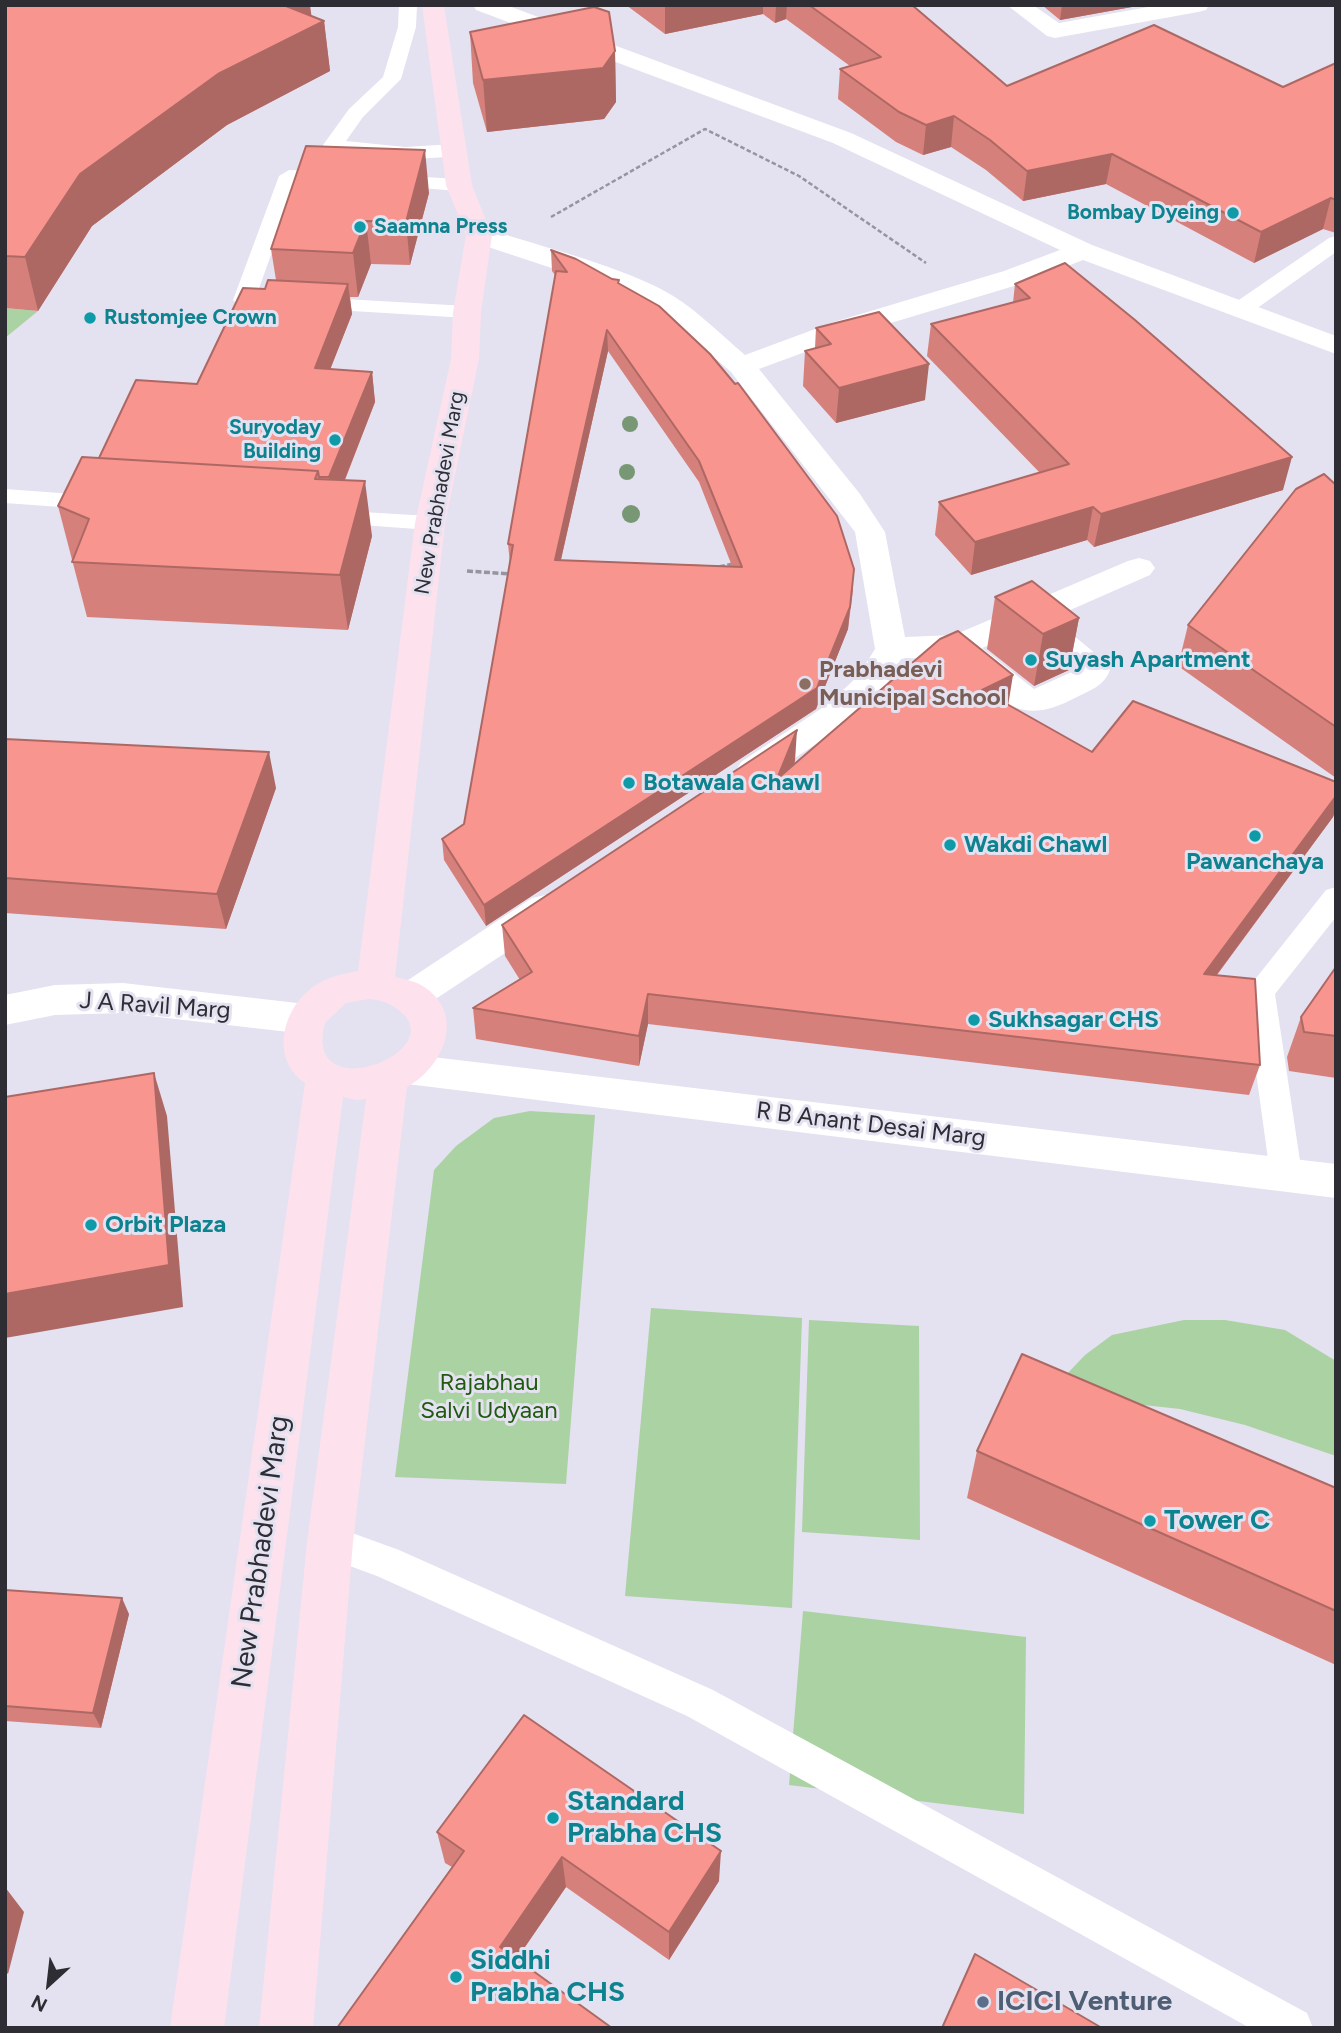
<!DOCTYPE html>
<html>
<head>
<meta charset="utf-8">
<style>
	body { margin:0 }
	#map { position:relative; width:1341px; height:2033px; overflow:hidden; background:#e4e1f0; font-family:Figtree,sans-serif }
	canvas { display:block }
	.frame { position:absolute; inset:0; border:7px solid #2e2d33; pointer-events:none }
	.north { position:absolute; left:14px; top:1949px; width:70px; height:70px; -webkit-text-stroke:5px #e4e1f0; paint-order:stroke; rotate:207deg; font-size:19px; font-weight:700; line-height:28px; text-align:center; color:#2e2d33 }
	.north::after { content:''; display:block; margin:auto; width:24px; height:32px; background:#2e2d33; clip-path:polygon(50% 0,100% 100%,50% 72%,0 100%) }
</style>
</head>
<body>
<div id="map">
<canvas width="1341" height="2033"></canvas>
<div class="frame"></div>
<div class="north">N</div>
</div>
<script>
const context = document.querySelector('canvas').getContext('2d');
context.lineJoin = 'round';
function fillPath(path, color) {
  context.fillStyle = color;
  context.fill(path, 'evenodd');
}
function stroke(path, color, width, dash) {
  context.strokeStyle = color;
  context.lineWidth = width;
  context.lineCap = dash ? 'butt' : 'round';
  context.setLineDash(dash || []);
  context.stroke(path);
}
function drawText(font, color, halo, rows, align = 'center') {
  context.font = font + ' Figtree,sans-serif';
  context.lineWidth = 6;
  context.setLineDash([]);
  context.textBaseline = 'middle';
  context.strokeStyle = halo;
  context.fillStyle = color;
  for (const [text, x, y, turn = 0] of rows) {
    context.save();
    context.translate(x, y);
    context.rotate((+turn || 0) * Math.PI / 180);
    context.textAlign = isNaN(turn) ? turn : align;
    if (halo) context.strokeText(text, 0, 0);
    context.fillText(text, 0, 0);
    context.restore();
  }
}
fillPath(new Path2D(`
	M 5,308 L 38,311 L 5,338 Z
	M 530,1111 L 595,1115 L 566,1484 L 395,1477 L 434,1170 L 456,1146 L 494,1118 Z
	M 651,1308 L 802,1318 L 792,1608 L 625,1596 Z
	M 809,1320 L 919,1326 L 920,1540 L 802,1532 Z
	M 1184,1320 L 1225,1320 L 1285,1330 L 1336,1361 L 1336,1456 L 1245,1425 L 1180,1409 L 1116,1402 L 1066,1375 L 1085,1355 L 1112,1335 Z
	M 803,1611 L 1026,1637 L 1024,1814 L 789,1785 Z`), '#abd2a3');
stroke(new Path2D(`
	M 551,217 L 705,129 L 799,176 L 926,263`), '#96949f', 2.5, [4.5, 2.5]);
stroke(new Path2D(`
	M 719,567 L 737,563
	M 467,571 L 511,574`), '#96949f', 3.5, [6, 2.5]);
fillPath(new Path2D(`
	M 399,5 L 417,5 L 416,27 L 401,79 L 363,117 L 346,141 L 405,147 L 454,144 L 464,150 C 451,166 348,155 326,149 L 323,145 L 349,109 L 383,77 L 398,27 Z
	M 289,170 L 335,172 L 345,178 L 335,184 L 297,182 L 257,294 L 467,306 L 475,307 L 478,312 L 475,317 L 467,318 L 237,304 L 233,300 L 279,176 Z
	M 388,175 L 459,179 L 466,181 L 469,185 L 466,189 L 459,191 L 381,185 L 378,181 L 381,177 Z
	M 1336,236 L 1336,252 L 1249,314 L 1233,314 L 1230,309 L 1233,304 L 1329,238 Z
	M 5,489 L 101,496 L 109,498 L 113,503 L 109,508 L 101,510 L 5,503 Z
	M 329,510 L 430,516 L 438,518 L 442,523 L 438,528 L 430,530 L 321,522 L 317,517 L 321,512 Z
	M 1336,887 L 1336,917 L 1275,994 L 1302,1174 L 1297,1183 L 1286,1187 L 1275,1183 L 1270,1174 L 1245,992 L 1326,890 Z
	M 330,1525 L 399,1550 L 713,1690 L 1307,2013 L 1313,2028 L 1250,2028 L 687,1716 L 377,1576 L 317,1554 L 312,1542 L 317,1530 Z`), '#fff');
fillPath(new Path2D(`
	M 473,5 L 506,5 L 851,133 L 1092,245 L 1336,336 L 1336,354 L 1083,260 L 1024,283 L 854,334 L 759,369 L 860,494 L 885,532 L 905,637 L 954,635 L 1128,561 L 1139,558 L 1150,561 L 1155,568 L 1150,575 L 1052,618 L 1101,658 L 1110,670 C 1104,686 1091,690 1077,697 C 1017,729 1004,700 958,663 L 954,656 L 901,659 L 882,692 L 852,720 L 765,778 L 753,782 L 741,778 L 736,770 L 741,762 L 828,704 L 858,676 L 875,649 L 855,532 L 731,372 L 667,317 L 642,301 L 609,287 L 470,241 L 466,235 L 470,229 L 479,227 L 488,229 C 545,248 607,262 661,289 C 692,305 718,332 745,355 L 834,322 L 1004,271 L 1060,250 L 833,143 L 476,10 ZM 1025,630 L 1074,671 L 1034,689 L 982,648 Z
	M 1007,5 L 1033,5 L 1059,23 L 1159,5 L 1209,5 L 1206,10 L 1198,12 L 1055,38 L 1047,36 Z
	M 545,895 L 558,898 L 563,908 L 558,918 L 425,1006 L 412,1011 L 399,1006 L 393,996 L 399,986 L 532,898 Z
	M 123,983 L 306,1004 L 320,1009 L 325,1019 L 320,1029 L 306,1034 L 123,1013 L 55,1015 L 5,1025 L 5,995 L 55,985 Z
	M 407,1054 L 1336,1164 L 1336,1198 L 407,1084 L 393,1080 L 387,1069 L 393,1058 Z`), '#fff');
fillPath(new Path2D(`
	M 422,5 L 444,5 L 472,185 L 492,235 L 481,312 L 479,359 L 445,523 L 395,977 C 403,979 414,981 421,985 C 467,1012 445,1066 407,1087 L 353,1542 L 313,2028 L 259,2028 L 307,1542 L 366,1099 L 356,1100 L 343,1097 L 224,2028 L 170,2028 L 305,1083 C 272,1061 281,1015 307,992 C 320,979 340,974 358,971 L 415,523 L 451,359 L 453,312 L 466,235 L 446,185 ZM 369,999 C 383,1000 394,1005 403,1014 C 445,1055 302,1108 325,1023 L 346,1003 Z`), '#fde2ed');
context.fillStyle = '#789774';
for (const [x, y, r] of [
	[630,424,8],
	[627,472,8],
	[631,514,9]
]) {
  context.beginPath();
  context.arc(x, y, r, 0, 2 * Math.PI);
  context.fill();
}
fillPath(new Path2D(`
	M 5,5 L 311,16 L 324,21 L 330,71 L 227,125 L 92,226 L 38,311 L 5,308 Z
	M 626,5 L 912,5 L 1007,86 L 1283,87 L 1336,63 L 1336,233 L 1323,229 L 1254,263 L 1106,184 L 1023,201 L 986,170 L 951,147 L 923,155 L 896,142 L 838,99 L 840,69 L 850,66 L 786,19 L 775,23 L 763,14 L 665,34 Z
	M 1042,5 L 1143,5 L 1060,20 Z
	M 470,32 L 615,51 L 616,102 L 604,119 L 487,132 L 473,83 Z
	M 429,193 L 410,265 L 371,264 L 358,297 L 350,297 L 352,314 L 330,369 L 372,372 L 375,402 L 345,480 L 372,536 L 348,630 L 87,617 L 58,506 L 99,458 L 197,384 L 265,289 L 276,280 L 271,249 Z
	M 551,250 L 612,279 L 619,280 L 619,283 L 853,590 L 848,629 L 816,709 L 486,926 L 444,860 L 442,839 L 464,824 L 510,564 L 508,544 L 555,275 L 552,271 ZM 608,351 L 699,482 L 732,566 L 561,560 Z
	M 1015,284 L 1283,490 L 1094,547 L 1087,540 L 971,575 L 935,535 L 939,502 L 1040,473 L 927,356 L 931,324 L 1013,303 Z
	M 816,328 L 925,400 L 836,423 L 803,386 L 805,351 L 815,348 Z
	M 1336,485 L 1336,778 L 1178,666 L 1188,625 Z
	M 995,597 L 1079,618 L 1069,670 L 1034,686 L 987,649 Z
	M 1008,705 L 1092,752 L 1336,796 L 1336,809 L 1333,817 L 1217,975 L 1260,1065 L 1249,1095 L 648,1024 L 639,1066 L 476,1039 L 473,1008 L 520,980 L 505,956 L 502,925 L 795,761 L 794,765 Z
	M 5,739 L 276,788 L 226,929 L 5,913 Z
	M 1336,967 L 1336,1078 L 1289,1071 L 1287,1057 L 1301,1017 Z
	M 977,1451 L 1336,1488 L 1336,1665 L 967,1498 Z
	M 5,1590 L 129,1614 L 101,1728 L 5,1721 Z
	M 437,1832 L 719,1881 L 669,1960 L 566,1887 L 516,1959 L 337,2028 L 452,1867 L 445,1863 Z`), '#d6807b');
fillPath(new Path2D(`
	M 287,5 L 310,5 L 313,27 L 324,21 L 330,71 L 227,125 L 92,226 L 38,311 L 25,257 L 80,174 Z
	M 665,5 L 763,5 L 763,14 L 665,34 Z
	M 776,5 L 787,5 L 786,19 L 775,23 Z
	M 1062,5 L 1143,5 L 1060,20 Z
	M 615,51 L 616,102 L 604,119 L 487,132 L 483,80 Z
	M 954,116 L 951,147 L 923,155 L 926,125 Z
	M 425,150 L 429,193 L 410,265 L 406,222 Z
	M 1112,154 L 1106,184 L 1023,201 L 1027,171 Z
	M 1331,198 L 1323,229 L 1254,263 L 1261,232 Z
	M 366,221 L 371,264 L 358,297 L 353,253 Z
	M 348,284 L 352,314 L 319,398 L 315,368 Z
	M 607,330 L 608,351 L 556,581 L 555,560 Z
	M 929,364 L 925,400 L 836,423 L 839,388 Z
	M 372,372 L 375,402 L 334,507 L 329,477 Z
	M 1292,457 L 1283,490 L 1094,547 L 1101,514 Z
	M 365,481 L 372,536 L 348,630 L 340,575 Z
	M 1093,507 L 1087,540 L 971,575 L 975,542 Z
	M 854,569 L 848,629 L 816,709 L 486,926 L 484,905 Z
	M 1079,618 L 1069,670 L 1034,686 L 1043,634 Z
	M 1013,675 L 1008,706 L 982,690 Z
	M 797,730 L 795,761 L 776,810 L 777,779 Z
	M 269,752 L 276,788 L 226,929 L 217,894 Z
	M 1336,796 L 1336,809 L 1333,817 L 1195,1004 L 1204,974 Z
	M 648,994 L 648,1024 L 639,1066 L 639,1036 Z
	M 154,1073 L 167,1116 L 183,1307 L 5,1338 L 5,1294 Z
	M 122,1598 L 129,1614 L 101,1728 L 93,1713 Z
	M 721,1851 L 719,1881 L 669,1960 L 669,1932 Z
	M 562,1857 L 566,1887 L 506,1975 L 500,1947 Z
	M 5,1887 L 24,1912 L 8,1974 L 5,1971 Z`), '#ae6864');
const building = new Path2D(`
	M 5,5 L 287,5 L 286,6 L 324,21 L 218,74 L 80,174 L 25,257 L 5,256 Z
	M 809,5 L 912,5 L 1007,86 L 1154,25 L 1283,87 L 1336,63 L 1336,200 L 1331,198 L 1261,232 L 1112,154 L 1027,171 L 990,140 L 954,116 L 926,125 L 899,112 L 840,69 L 881,57 Z
	M 594,7 L 609,12 L 615,51 L 603,68 L 483,80 L 470,32 Z
	M 306,146 L 425,150 L 406,222 L 366,221 L 353,253 L 271,249 Z
	M 551,250 L 576,259 L 612,279 L 619,280 L 618,283 L 659,306 L 710,354 L 735,384 L 738,383 L 837,516 L 854,569 L 850,607 L 817,688 L 484,905 L 442,839 L 464,824 L 513,545 L 508,544 L 556,271 L 567,272 ZM 607,330 L 699,461 L 742,567 L 555,560 Z
	M 1065,263 L 1135,320 L 1292,457 L 1101,514 L 1093,507 L 975,542 L 939,502 L 1069,464 L 931,324 L 1030,298 L 1015,284 Z
	M 268,280 L 348,284 L 315,368 L 372,372 L 329,477 L 319,477 L 318,471 L 99,458 L 136,380 L 197,384 L 243,288 L 265,289 Z
	M 879,312 L 929,364 L 839,388 L 805,351 L 831,344 L 816,328 Z
	M 82,457 L 318,471 L 315,479 L 365,481 L 340,575 L 72,562 L 89,519 L 58,506 Z
	M 1324,474 L 1336,485 L 1336,727 L 1188,625 L 1296,489 Z
	M 1032,581 L 1079,618 L 1043,634 L 995,597 Z
	M 958,631 L 1013,675 L 982,690 L 1092,752 L 1133,701 L 1336,782 L 1336,796 L 1204,974 L 1255,979 L 1260,1065 L 648,994 L 639,1036 L 473,1008 L 532,972 L 502,925 L 797,730 L 777,779 L 940,639 Z
	M 5,739 L 269,752 L 217,894 L 5,878 Z
	M 1336,967 L 1336,1036 L 1304,1032 L 1301,1017 Z
	M 154,1073 L 169,1265 L 5,1294 L 5,1097 Z
	M 1022,1354 L 1336,1488 L 1336,1611 L 977,1451 Z
	M 5,1590 L 122,1598 L 93,1713 L 5,1706 Z
	M 524,1715 L 721,1851 L 669,1932 L 562,1857 L 500,1947 L 612,2028 L 337,2028 L 464,1851 L 437,1832 Z
	M 975,1954 L 1102,2028 L 942,2028 Z`);
fillPath(building, '#f9958f');
stroke(building, '#ae6864', 2);
for (const [x, y, r, color] of [
	[1233,213,7,"#0f9aa8"],
	[360,227,7,"#0f9aa8"],
	[90,318,7,"#0f9aa8"],
	[335,440,7,"#0f9aa8"],
	[1031,660,7,"#0f9aa8"],
	[805,684,7,"#8d6e63"],
	[629,783,7,"#0f9aa8"],
	[1255,836,7,"#0f9aa8"],
	[950,845,7,"#0f9aa8"],
	[974,1020,7,"#0f9aa8"],
	[91,1225,7,"#0f9aa8"],
	[1150,1521,7,"#0f9aa8"],
	[553,1818,7,"#0f9aa8"],
	[456,1977,7,"#0f9aa8"],
	[983,2002,7,"#5c6f8a"]
]) {
  const dot = new Path2D();
  dot.arc(x, y, r, 0, 2 * Math.PI);
  context.fillStyle = color;
  context.fill(dot);
  stroke(dot, '#e4e1f0', 2.5);
}
drawText('bold 21px', '#0d838f', '#e4e1f0', [
	["Bombay Dyeing",1219,213],
	["Saamna Press",374,227,"left"],
	["Rustomjee Crown",104,318,"left"],
	["Suryoday",321,428],
	["Building",321,452]
], 'right');
drawText('21px', '#2e2d33', '#e4e1f0', [
	["New Prabhadevi Marg",440,493,-80]
]);
drawText('bold 24px', '#0d838f', '#e4e1f0', [
	["Suyash Apartment",1045,660],
	["Botawala Chawl",643,783],
	["Wakdi Chawl",964,845],
	["Pawanchaya",1255,862,"center"],
	["Sukhsagar CHS",988,1020],
	["Orbit Plaza",105,1225]
], 'left');
drawText('bold 24px', '#785e54', '#e4e1f0', [
	["Prabhadevi",819,670],
	["Municipal School",819,698]
], 'left');
drawText('24px', '#2e2d33', '#e4e1f0', [
	["J A Ravil Marg",155,1006,4],
	["R B Anant Desai Marg",871,1125,7]
]);
drawText('24px', '#205a0f', '#e4e1f0', [
	["Rajabhau",489,1383],
	["Salvi Udyaan",489,1411]
]);
drawText('bold 28px', '#0d838f', '#e4e1f0', [
	["Tower C",1164,1521],
	["Standard",567,1802],
	["Prabha CHS",567,1834],
	["Siddhi",470,1961],
	["Prabha CHS",470,1993]
], 'left');
drawText('28px', '#2e2d33', '#e4e1f0', [
	["New Prabhadevi Marg",261,1552,-82]
]);
drawText('bold 28px', '#4e5e75', '#e4e1f0', [
	["ICICI Venture",997,2002]
], 'left');
</script>
</body>
</html>
